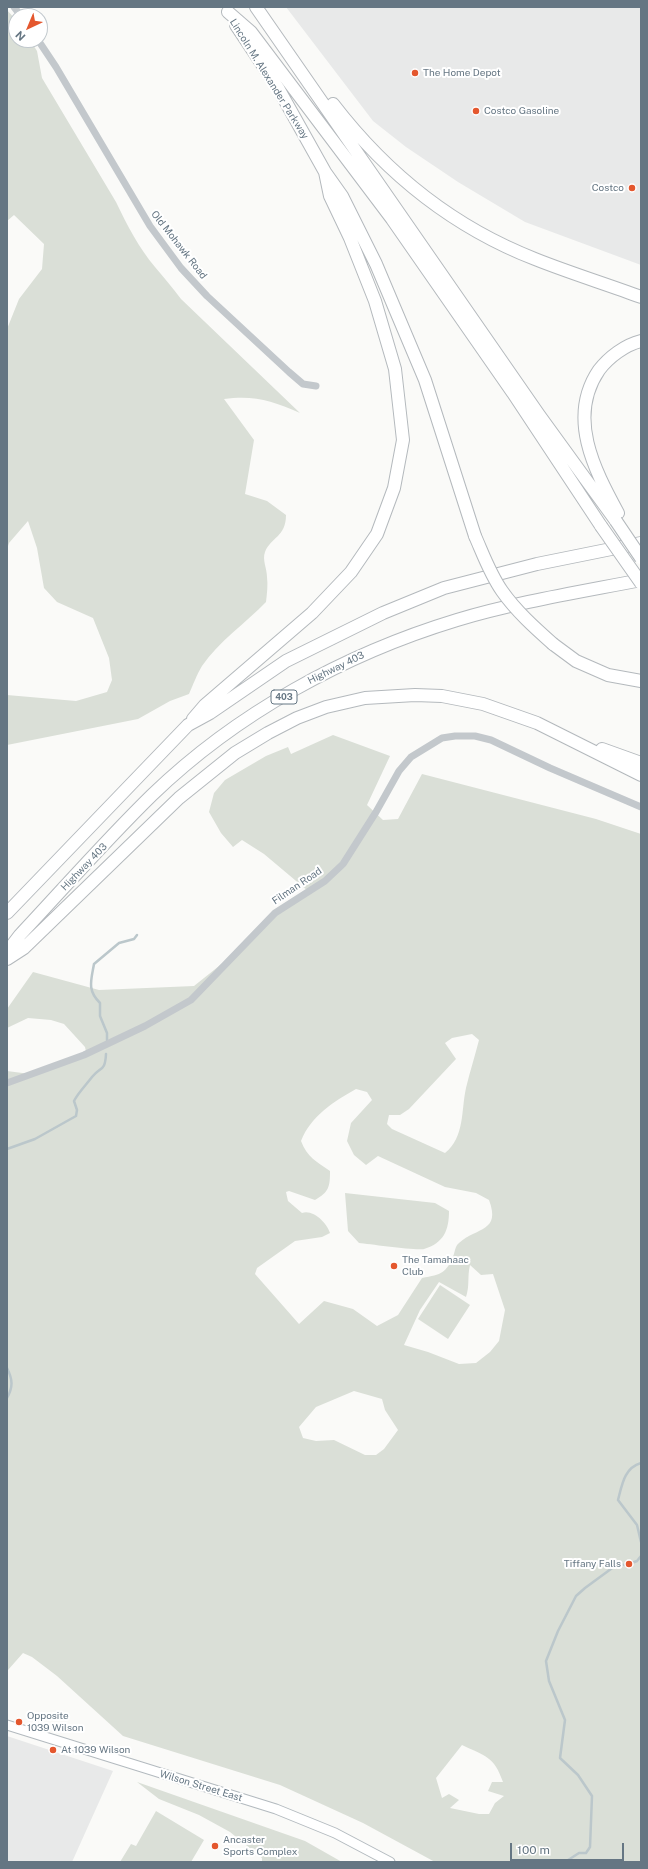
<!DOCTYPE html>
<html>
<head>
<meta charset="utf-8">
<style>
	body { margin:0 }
	#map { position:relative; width:648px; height:1869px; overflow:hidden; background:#fafaf8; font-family:"Public Sans",sans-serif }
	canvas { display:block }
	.frame { position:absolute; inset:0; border:8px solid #657683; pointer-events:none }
	.north { position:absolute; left:8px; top:8px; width:40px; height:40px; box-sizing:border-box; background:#fff; border:1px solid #c1c8cd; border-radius:50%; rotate:224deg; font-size:11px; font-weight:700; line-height:16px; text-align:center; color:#657683 }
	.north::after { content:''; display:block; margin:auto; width:14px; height:18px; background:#e4572e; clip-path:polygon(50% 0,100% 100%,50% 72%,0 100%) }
	.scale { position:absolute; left:510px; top:1843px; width:114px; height:18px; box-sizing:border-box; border:2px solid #657683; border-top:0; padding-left:5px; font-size:12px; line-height:14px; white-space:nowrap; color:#657683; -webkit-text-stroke:3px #fff; paint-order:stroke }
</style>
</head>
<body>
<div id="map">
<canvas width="648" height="1869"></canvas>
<div class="frame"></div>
<div class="north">N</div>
<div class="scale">100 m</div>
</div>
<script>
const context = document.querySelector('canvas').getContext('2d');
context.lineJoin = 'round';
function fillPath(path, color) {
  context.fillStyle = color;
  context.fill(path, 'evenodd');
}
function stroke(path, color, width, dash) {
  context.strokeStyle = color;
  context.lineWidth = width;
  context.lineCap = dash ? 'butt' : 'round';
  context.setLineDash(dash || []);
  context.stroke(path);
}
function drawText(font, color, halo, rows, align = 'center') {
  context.font = font + ' "Public Sans",sans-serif';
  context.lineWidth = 4;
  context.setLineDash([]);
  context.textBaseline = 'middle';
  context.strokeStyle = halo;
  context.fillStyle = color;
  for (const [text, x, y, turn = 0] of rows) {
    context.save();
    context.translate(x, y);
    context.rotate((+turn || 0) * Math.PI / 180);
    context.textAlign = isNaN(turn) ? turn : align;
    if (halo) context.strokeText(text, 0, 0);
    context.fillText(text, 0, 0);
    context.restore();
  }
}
fillPath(new Path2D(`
	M 286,7 L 641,7 L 641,265 L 525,222 L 458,182 L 406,147 L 373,121 Z
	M 7,1736 L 113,1771 L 72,1862 L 7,1862 Z`), '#e8e9e9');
fillPath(new Path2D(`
	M 7,10 L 16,20 L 16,40 L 30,40 L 37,51 L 42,78 L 116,202 C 127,225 139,248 155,267 C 164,278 173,288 181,299 L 300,413 C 272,401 255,395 224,399 L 254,440 L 245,494 L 267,501 L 286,515 C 286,537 271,537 265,552 C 262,560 267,568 267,577 C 268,585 267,593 266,602 C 246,623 219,641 202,666 C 197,674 193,685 189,694 L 170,701 L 138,719 L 7,745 L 7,695 L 76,701 L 107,692 L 112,680 L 109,658 L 93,618 L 57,602 L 44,588 L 37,548 L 28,521 L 9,543 L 7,549 L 7,329 L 19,299 L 42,269 L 44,244 L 14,215 L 7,221 Z
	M 333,735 L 390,756 L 367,805 L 383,820 L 398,819 L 422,774 L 596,819 L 641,834 L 641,1862 L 435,1862 L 363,1823 L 280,1785 L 123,1736 L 57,1676 L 32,1657 L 23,1653 L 8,1670 L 7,1679 L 7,1071 L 30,1074 L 87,1056 L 85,1047 L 64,1024 L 51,1020 L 28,1018 L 7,1028 L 7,1009 L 33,972 L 99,990 L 194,986 L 244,946 L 275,910 L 308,891 L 264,854 L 242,840 L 233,847 L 221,833 L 209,812 L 214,793 L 225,780 L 266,756 L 288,747 L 291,754 ZM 472,1034 L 479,1040 C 475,1056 470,1071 466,1088 C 461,1110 465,1137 445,1153 L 392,1129 L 387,1124 L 389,1115 L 400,1115 L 409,1109 L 456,1059 L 445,1043 L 452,1038 ZM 356,1089 L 367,1092 L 372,1100 L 351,1123 L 347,1141 L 354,1155 L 366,1165 L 378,1156 L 445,1187 L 476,1193 L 489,1200 C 501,1232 477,1227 459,1243 C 456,1245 455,1250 454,1254 C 446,1274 442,1274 422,1278 L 398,1315 L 377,1326 L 353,1309 L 324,1301 L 299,1324 L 255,1274 L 257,1268 L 295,1241 L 322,1237 L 330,1233 C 327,1223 313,1209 302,1213 L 288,1201 L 286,1192 L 289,1191 L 315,1200 C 329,1192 330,1187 330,1171 C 317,1162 307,1157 301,1141 C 311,1116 333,1102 356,1089 ZM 470,1265 L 481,1275 L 493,1274 L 505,1310 L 499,1341 L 490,1352 L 476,1363 L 459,1364 L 428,1352 L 404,1345 L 420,1310 L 439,1282 L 466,1297 C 470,1285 467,1278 470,1265 ZM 354,1391 L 382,1399 L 385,1410 L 398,1430 L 384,1449 L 376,1455 L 365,1455 L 334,1440 L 316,1441 L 303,1438 L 299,1427 L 316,1407 ZM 462,1745 C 485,1756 494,1756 503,1782 L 492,1782 L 488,1791 L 504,1796 L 495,1803 L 489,1814 L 479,1814 L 450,1808 L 459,1800 L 449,1794 L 442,1798 L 436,1778 Z
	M 345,1193 L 435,1203 L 449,1211 C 449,1230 444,1243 424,1249 C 417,1251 370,1244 359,1243 L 348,1231 Z
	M 440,1285 L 470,1305 L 448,1339 L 418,1319 Z
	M 137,1782 L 305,1841 L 342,1862 L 262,1862 L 262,1858 L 230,1832 L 199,1815 L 159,1799 Z
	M 156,1811 L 204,1840 L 191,1862 L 120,1862 L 131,1844 L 136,1846 Z`), '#dadfd7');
stroke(new Path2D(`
	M 107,1040 L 107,1033 L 100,1016 L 100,1003 C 87,990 91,981 94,964 L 119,943 L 134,939 L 137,935
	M 7,1149 L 35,1139 L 76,1116 L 77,1110 L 74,1101 C 78,1093 86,1085 92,1077 C 101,1066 105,1072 106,1054
	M 7,1368 C 13,1380 13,1387 7,1398
	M 641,1463 C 624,1468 622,1485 618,1500 L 637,1525 L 641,1542
	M 565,1862 L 579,1853 L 586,1853 L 590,1847 L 592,1796 L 578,1775 L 560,1758 L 565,1720 L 549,1681 L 546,1661 L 558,1631 L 576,1596 L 585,1588 L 615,1566 L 629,1564 L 637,1561 L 641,1556`), '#bbc7cb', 2.5);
const secondary = new Path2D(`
	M 7,1725 L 276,1809 L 335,1833 L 390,1862`);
const highway = new Path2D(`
	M 256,7 L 539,415 L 616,521
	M 228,12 L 251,32 L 392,219 L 513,393 L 601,526
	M 236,25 L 278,88 L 325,172 L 342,196 L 376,264 L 425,380 L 475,536
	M 333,104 C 386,173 453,227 535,259 C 570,273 606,284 641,297
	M 618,513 C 594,469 567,417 599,370 C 609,357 625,345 641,341
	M 553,644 L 576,661 L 608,675 L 641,681
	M 193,719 L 205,705 L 312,613 L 351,572 L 377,534 L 394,488 L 403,440 L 395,369 L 375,301 L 350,238 L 330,196 L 325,172
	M 602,749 L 641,763
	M 7,913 L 188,725 L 210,713 L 286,661 L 383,613 L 444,588 L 537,564 L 641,543
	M 7,952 L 20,935 C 64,888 106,840 152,795 C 237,713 345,654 457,620 C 517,602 580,592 641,580
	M 7,959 L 24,948 L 179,798 L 235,753 L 268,733 L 297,718 L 326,707 L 365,698 L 415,695 L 442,696 L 483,704 L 537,723 L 641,775`);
stroke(secondary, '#b3babf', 11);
stroke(highway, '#b4b9bd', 14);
stroke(new Path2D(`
	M 14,7 L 21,16
	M 38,40 L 56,67 L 150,226 L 181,268 L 207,296 L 289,372 L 303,384 L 316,386
	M 7,1083 L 84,1055 L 145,1026 L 191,1000 L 275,913 L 325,881 L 343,864 L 376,812 L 399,771 L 411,757 L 442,738 L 455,736 L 475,736 L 491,740 L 550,768 L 641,807`), '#c3c8cc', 7);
stroke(secondary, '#fff', 9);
stroke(highway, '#fff', 12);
const highwayBridge = new Path2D(`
	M 616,521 L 641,558
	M 601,526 L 641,583
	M 475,536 C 483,554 490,574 502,591 C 516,611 535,628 553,644`);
stroke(highwayBridge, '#b4b9bd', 14, []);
stroke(highwayBridge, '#fff', 12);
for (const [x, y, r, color] of [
	[415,73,4,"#e4572e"],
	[476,111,4,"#e4572e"],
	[632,188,4,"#e4572e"],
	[394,1266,4,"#e4572e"],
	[629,1564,4,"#e4572e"],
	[19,1722,4,"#e4572e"],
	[53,1750,4,"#e4572e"],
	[215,1846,4,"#e4572e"]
]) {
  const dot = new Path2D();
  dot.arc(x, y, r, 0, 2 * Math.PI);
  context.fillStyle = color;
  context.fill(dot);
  stroke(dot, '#fff', 1.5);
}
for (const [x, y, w] of [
	[284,697,26]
]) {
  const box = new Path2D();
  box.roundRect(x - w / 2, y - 7, w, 14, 3);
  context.fillStyle = '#fff';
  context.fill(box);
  stroke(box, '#657683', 1);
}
drawText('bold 9px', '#657683', null, [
	["403",284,697]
]);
drawText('10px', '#657683', '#fff', [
	["The Home Depot",423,73],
	["Costco Gasoline",484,111],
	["Costco",624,188,"right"],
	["The Tamahaac",402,1260],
	["Club",402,1272],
	["Tiffany Falls",621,1564,"right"],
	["Opposite",27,1716],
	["1039 Wilson",27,1728],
	["At 1039 Wilson",61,1750],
	["Ancaster",223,1840],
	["Sports Complex",223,1852]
], 'left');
drawText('10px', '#657683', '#fff', [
	["Lincoln M. Alexander Parkway",269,79,58],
	["Old Mohawk Road",179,245,52],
	["Highway 403",336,668,-26],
	["Highway 403",84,867,-46],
	["Filman Road",297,886,-34],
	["Wilson Street East",201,1786,17]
]);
</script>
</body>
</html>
